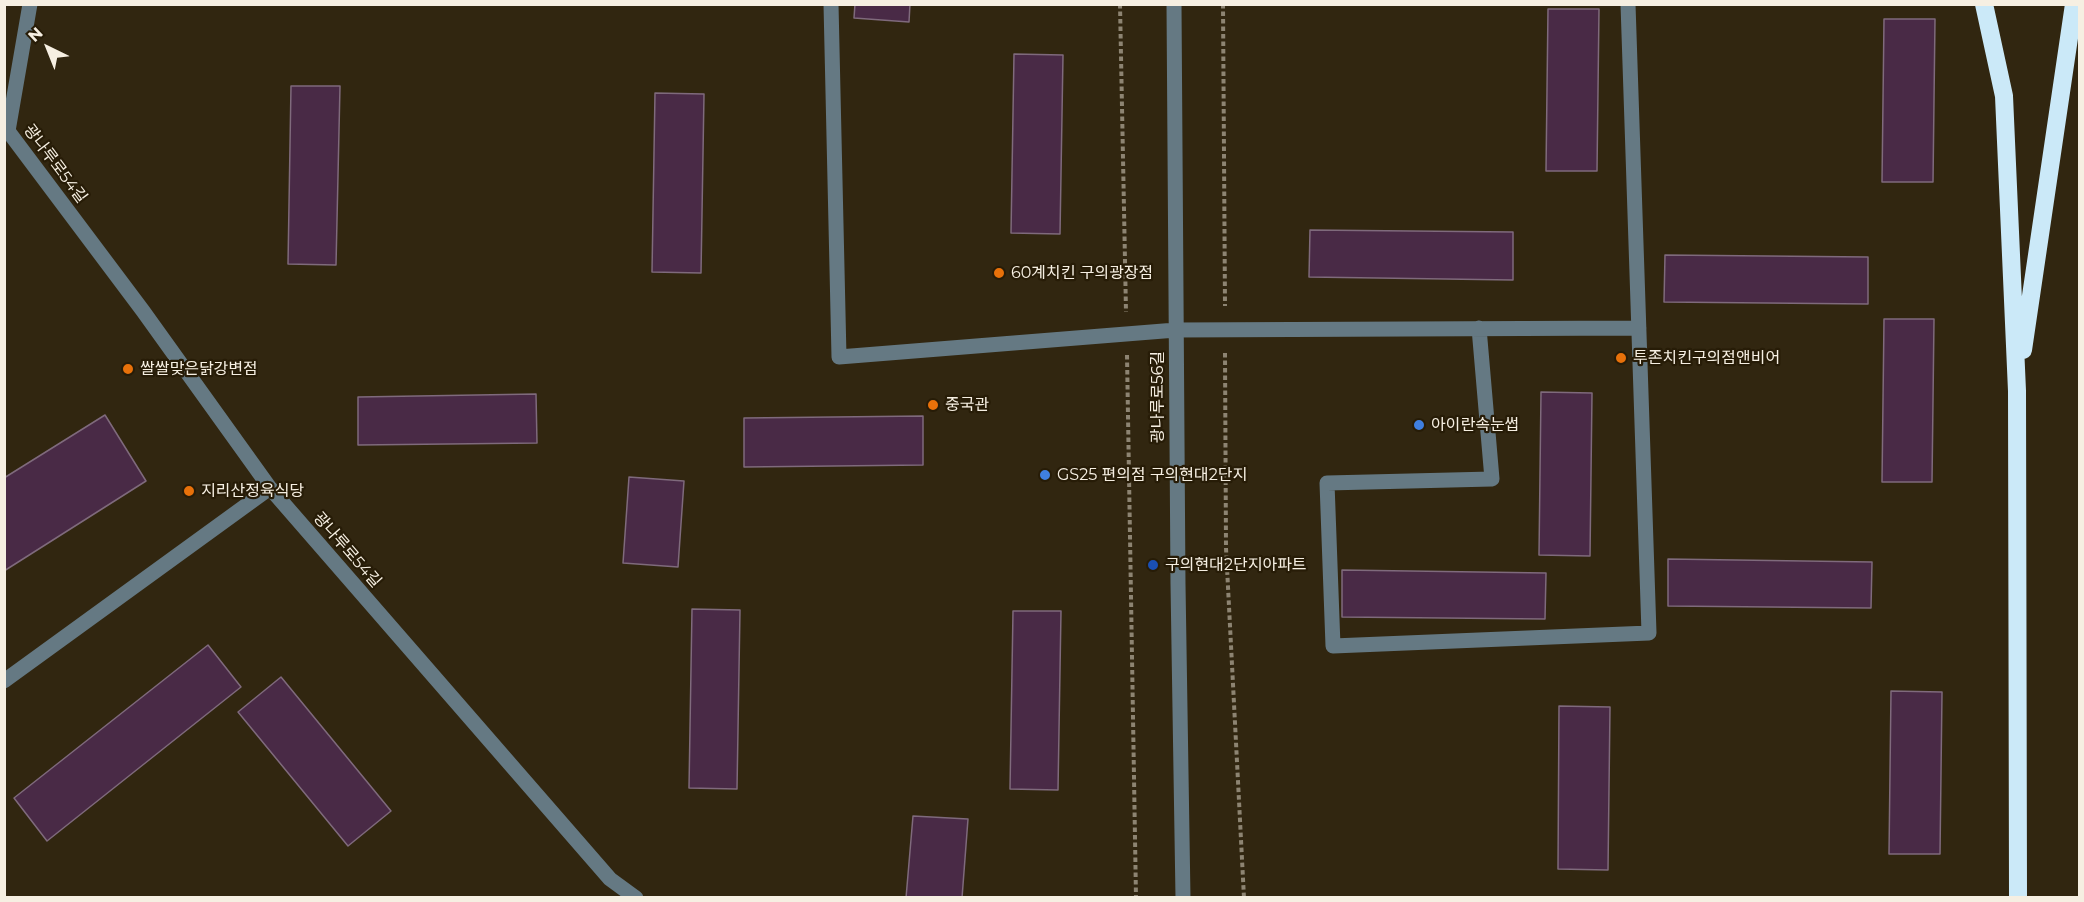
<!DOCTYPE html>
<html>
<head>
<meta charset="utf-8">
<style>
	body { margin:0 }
	#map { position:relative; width:2084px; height:902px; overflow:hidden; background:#312610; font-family:Montserrat,sans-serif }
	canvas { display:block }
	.frame { position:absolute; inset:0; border:6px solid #f6efe2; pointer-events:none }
	.north { position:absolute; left:18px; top:18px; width:60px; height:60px; -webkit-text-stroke:4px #271c07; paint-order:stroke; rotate:317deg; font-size:16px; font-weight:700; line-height:24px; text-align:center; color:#f6efe2 }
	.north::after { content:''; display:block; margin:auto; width:21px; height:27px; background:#f6efe2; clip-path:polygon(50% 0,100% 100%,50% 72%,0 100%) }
</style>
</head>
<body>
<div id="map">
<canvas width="2084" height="902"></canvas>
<div class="frame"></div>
<div class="north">N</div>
</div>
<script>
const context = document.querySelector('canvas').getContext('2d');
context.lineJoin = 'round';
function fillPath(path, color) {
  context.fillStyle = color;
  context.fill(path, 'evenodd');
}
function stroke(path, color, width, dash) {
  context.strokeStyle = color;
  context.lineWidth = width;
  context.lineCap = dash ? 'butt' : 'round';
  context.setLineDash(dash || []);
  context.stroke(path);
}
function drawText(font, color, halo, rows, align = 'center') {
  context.font = font + ' Montserrat,"Noto Sans KR",sans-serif';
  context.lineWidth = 4.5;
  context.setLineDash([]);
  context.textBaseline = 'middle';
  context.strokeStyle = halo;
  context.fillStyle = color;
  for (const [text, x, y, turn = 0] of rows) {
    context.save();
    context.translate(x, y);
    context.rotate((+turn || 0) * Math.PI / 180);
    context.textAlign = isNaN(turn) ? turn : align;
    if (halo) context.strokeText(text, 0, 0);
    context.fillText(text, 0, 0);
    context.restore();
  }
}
const building = new Path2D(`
	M 855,4 L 910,4 L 909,22 L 854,18 Z
	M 1548,9 L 1599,9 L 1597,171 L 1546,171 Z
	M 1884,19 L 1935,19 L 1933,182 L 1882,182 Z
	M 1014,54 L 1063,55 L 1060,234 L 1011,233 Z
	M 291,86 L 340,86 L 336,265 L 288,264 Z
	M 655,93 L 704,94 L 701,273 L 652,272 Z
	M 1310,230 L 1513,232 L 1513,280 L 1309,277 Z
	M 1665,255 L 1868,257 L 1868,304 L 1664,302 Z
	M 1884,319 L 1934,319 L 1932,482 L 1882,482 Z
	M 1541,392 L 1592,393 L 1590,556 L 1539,555 Z
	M 536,394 L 537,443 L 358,445 L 358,397 Z
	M 105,415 L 146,481 L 4,571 L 4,478 Z
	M 923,416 L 923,465 L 744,467 L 744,418 Z
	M 629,477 L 684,481 L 678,567 L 623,563 Z
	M 1668,559 L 1872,562 L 1871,608 L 1668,606 Z
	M 1342,570 L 1546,573 L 1545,619 L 1342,617 Z
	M 692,609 L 740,610 L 737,789 L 689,788 Z
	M 1013,611 L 1061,611 L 1058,790 L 1010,789 Z
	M 208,645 L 241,687 L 47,841 L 14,798 Z
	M 281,677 L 391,811 L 348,846 L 238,712 Z
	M 1891,691 L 1942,692 L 1940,854 L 1889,854 Z
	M 1559,706 L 1610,707 L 1608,870 L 1558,869 Z
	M 913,816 L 968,819 L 962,898 L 906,898 Z`);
fillPath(building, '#492a46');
stroke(building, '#7f6a7c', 1.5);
stroke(new Path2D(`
	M 1120,4 L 1126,312
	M 1223,4 L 1225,306
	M 1225,353 L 1226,548 L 1244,898
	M 1127,355 L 1136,898`), '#8d8472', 4, [4.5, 3]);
stroke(new Path2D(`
	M 30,4 L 8,131 L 143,311 L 270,488 L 610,879 L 636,898
	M 831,4 L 839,357 L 1176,330 L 1639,328
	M 1174,4 L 1178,584 L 1183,898
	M 1479,328 L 1492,479 L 1327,483 L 1333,646 L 1649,633 L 1628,4
	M 4,681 L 270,488`), '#657983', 15);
stroke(new Path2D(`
	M 1984,4 L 2004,96 L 2017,391 L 2018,898
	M 2023,350 L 2074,4`), '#cbe9f8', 18);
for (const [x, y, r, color] of [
	[999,273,6,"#e8710a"],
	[1621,358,6,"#e8710a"],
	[128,369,6,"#e8710a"],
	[933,405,6,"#e8710a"],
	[1419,425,6,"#3f7fe0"],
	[1045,475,6,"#3f7fe0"],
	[189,491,6,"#e8710a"],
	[1153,565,6,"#1a4fb4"]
]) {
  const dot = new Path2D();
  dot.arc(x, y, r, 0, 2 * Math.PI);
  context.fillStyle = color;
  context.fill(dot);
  stroke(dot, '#271c07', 2);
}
drawText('16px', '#f6efe2', '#271c07', [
	["광나루로54길",55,164,53],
	["광나루로56길",1158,397,-90],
	["광나루로54길",347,550,49]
]);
drawText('16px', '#f6efe2', '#271c07', [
	["60계치킨 구의광장점",1011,273],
	["투존치킨구의점앤비어",1633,358],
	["쌀쌀맞은닭강변점",140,369],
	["중국관",945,405],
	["아이란속눈썹",1431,425],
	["GS25 편의점 구의현대2단지",1057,475],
	["지리산정육식당",201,491],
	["구의현대2단지아파트",1165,565]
], 'left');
</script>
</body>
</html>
